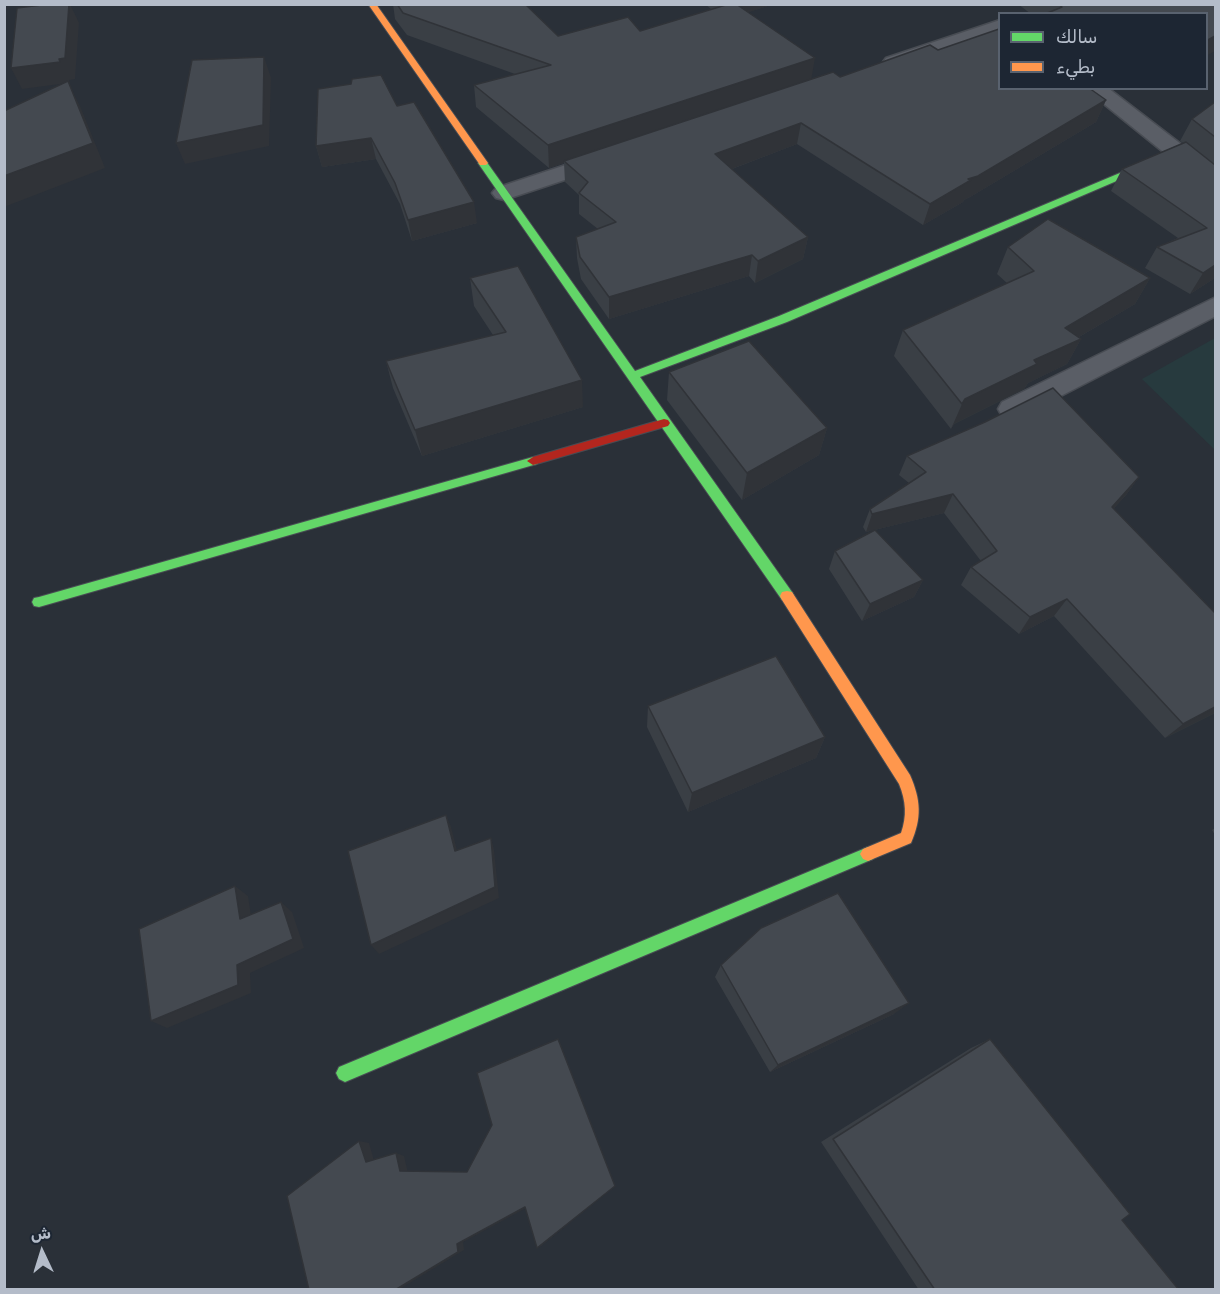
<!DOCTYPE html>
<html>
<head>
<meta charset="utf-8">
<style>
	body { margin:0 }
	#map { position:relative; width:1220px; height:1294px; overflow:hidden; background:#2a3038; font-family:Rubik,"Noto Naskh Arabic",sans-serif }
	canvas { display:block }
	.frame { position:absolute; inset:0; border:6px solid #b4bcc9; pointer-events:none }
	.legend { position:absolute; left:998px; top:12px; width:210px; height:78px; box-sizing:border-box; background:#1d2633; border:2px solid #59626f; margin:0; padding:8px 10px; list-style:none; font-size:18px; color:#b4bcc9 }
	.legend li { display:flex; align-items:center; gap:12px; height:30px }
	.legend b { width:30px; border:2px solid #59626f }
	.north { position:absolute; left:12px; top:1222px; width:60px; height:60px; -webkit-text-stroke:4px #1d2633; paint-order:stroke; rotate:356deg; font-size:16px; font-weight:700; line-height:24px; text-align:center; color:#b4bcc9 }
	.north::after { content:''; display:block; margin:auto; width:21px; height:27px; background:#b4bcc9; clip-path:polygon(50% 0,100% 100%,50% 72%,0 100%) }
</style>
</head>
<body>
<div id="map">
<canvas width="1220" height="1294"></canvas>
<div class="frame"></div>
<ul class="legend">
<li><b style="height:8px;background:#63d668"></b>سالك</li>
<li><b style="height:8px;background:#ff974d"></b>بطيء</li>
</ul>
<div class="north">ش</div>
</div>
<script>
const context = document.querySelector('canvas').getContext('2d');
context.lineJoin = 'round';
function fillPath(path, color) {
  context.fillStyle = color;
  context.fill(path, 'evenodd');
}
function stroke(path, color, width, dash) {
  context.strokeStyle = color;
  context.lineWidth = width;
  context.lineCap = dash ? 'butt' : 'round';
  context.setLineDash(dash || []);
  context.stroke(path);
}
fillPath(new Path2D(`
	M 1215,338 L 1215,450 L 1142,379 Z`), '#273a3e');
const street = new Path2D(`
	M 1000,20 L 1000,33 L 900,66 L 893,68 L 886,66 L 883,62 L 886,58 Z
	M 1084,88 L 1108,88 L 1216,171 L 1216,190 L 1208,188 Z
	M 608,151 L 616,153 L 619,158 L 616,163 L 504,200 L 496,198 L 492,193 L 496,188 Z
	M 1216,297 L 1216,316 L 1022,416 L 1012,419 L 1002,416 L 998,409 L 1002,402 Z`);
const fast = new Path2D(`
	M 1158,157 L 1161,158 L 1161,162 L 787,322 L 640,377 L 792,592 L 794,596 L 792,600 L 782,600 L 478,163 L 486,161 L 635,371 L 779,316 Z
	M 533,457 L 537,458 L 539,461 L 537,464 L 39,607 L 34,606 L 32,602 L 34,598 L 39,597 Z
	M 868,847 L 873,849 L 876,854 L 873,859 L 345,1082 L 339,1079 L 336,1073 L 339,1067 Z`);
const slow = new Path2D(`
	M 368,4 L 376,4 L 488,163 L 486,165 L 480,165 Z
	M 787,591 L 792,592 L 910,775 C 921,800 922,818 911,843 L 868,861 L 863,859 L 860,854 L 863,849 L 901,833 C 907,816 906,801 899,784 L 782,600 L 780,596 L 782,592 Z`);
const jam = new Path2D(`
	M 664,419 L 668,420 L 670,423 L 668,426 L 533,465 L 527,461 L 533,457 Z`);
stroke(street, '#484c53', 3);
stroke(fast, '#484c53', 2);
stroke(slow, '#484c53', 2);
stroke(jam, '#484c53', 2);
fillPath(street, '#5a5e66');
fillPath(fast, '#63d668');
fillPath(slow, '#ff974d');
fillPath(jam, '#b3261e');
fillPath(new Path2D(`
	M 393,4 L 525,4 L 558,36 L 640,31 L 712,10 L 705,4 L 774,4 L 748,12 L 811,79 L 840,77 L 938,50 L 1106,100 L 1096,122 L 970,197 L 964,200 L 963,202 L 923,225 L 797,144 L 732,169 L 808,237 L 803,259 L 755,283 L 749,276 L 609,319 L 581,279 L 577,258 L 576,237 L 598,229 L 579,214 L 579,195 L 565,182 L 564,163 L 549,168 L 476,107 L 474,85 L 515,74 L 407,35 L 395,19 Z
	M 1018,4 L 1215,4 L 1206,14 L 1031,14 Z
	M 1215,102 L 1215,278 L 1190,294 L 1145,268 L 1157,247 L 1178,238 L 1111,191 L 1122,169 L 1183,143 L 1180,141 L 1192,119 Z
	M 397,106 L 477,223 L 412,241 L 400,204 L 376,159 L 322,167 L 316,146 Z
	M 1008,247 L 1150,278 L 1135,304 L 1079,337 L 1081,339 L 1067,364 L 1028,383 L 1024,389 L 954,424 L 951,429 L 894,356 L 903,330 L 1007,283 L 997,274 Z
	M 470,278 L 583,407 L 422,456 L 393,388 L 386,361 L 493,335 L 474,306 Z
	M 669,372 L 827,428 L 819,455 L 742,500 L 667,400 Z
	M 907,456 L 1139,477 L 1126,495 L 1114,508 L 1215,713 L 1165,738 L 1054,616 L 1019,634 L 961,585 L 971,567 L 981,561 L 944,513 L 866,532 L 863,527 L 870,509 L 909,483 L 899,475 Z
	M 835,551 L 923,580 L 914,597 L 862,621 L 829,569 Z
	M 648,706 L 825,737 L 816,758 L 688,812 L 647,727 Z
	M 1215,828 L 1215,835 L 1212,830 Z
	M 721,965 L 894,1014 L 770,1072 L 715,977 Z
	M 990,1039 L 1122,1220 L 1179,1290 L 919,1290 L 821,1142 L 971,1048 Z`), '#3a3f45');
fillPath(new Path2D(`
	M 69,4 L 70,4 L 79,23 L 75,79 L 69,80 L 70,83 L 68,83 L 80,106 L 105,168 L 4,207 L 4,176 L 68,83 L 22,89 L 11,68 L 59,59 Z
	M 732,4 L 774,4 L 731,18 Z
	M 1215,21 L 1215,51 L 1206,56 L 1206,38 Z
	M 264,57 L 271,78 L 269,146 L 185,164 L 176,143 Z
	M 815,58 L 811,81 L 564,161 L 564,163 L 549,168 L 548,145 Z
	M 1106,100 L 1096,122 L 970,197 L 964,200 L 963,202 L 923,225 L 930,204 L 968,179 Z
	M 801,123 L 797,144 L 713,176 L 715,154 Z
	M 371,138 L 376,159 L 322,167 L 316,146 Z
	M 474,202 L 477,223 L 412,241 L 408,220 Z
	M 808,237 L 803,259 L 755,283 L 758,261 Z
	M 752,255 L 749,276 L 609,319 L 609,297 Z
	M 1215,265 L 1215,278 L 1190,294 L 1203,273 Z
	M 1150,278 L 1135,304 L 1060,348 L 1081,339 L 1067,364 L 1028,383 L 1024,389 L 954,424 L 951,429 L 962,404 L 965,399 L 1034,360 L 1065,328 Z
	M 582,380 L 583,407 L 422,456 L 415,430 Z
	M 827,428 L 819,455 L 742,500 L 747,473 Z
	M 1139,477 L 1126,495 L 1099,525 L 1112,507 Z
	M 953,494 L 944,513 L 866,532 L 872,514 Z
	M 923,580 L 914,597 L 862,621 L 870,604 Z
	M 1067,599 L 1054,616 L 1019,634 L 1030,617 Z
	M 1215,707 L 1215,713 L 1165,738 L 1183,724 Z
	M 825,737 L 816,758 L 688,812 L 692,793 Z
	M 446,815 L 451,827 L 460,862 L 455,851 Z
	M 491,838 L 494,850 L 499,898 L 379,954 L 371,945 Z
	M 235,886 L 248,896 L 253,928 L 240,919 Z
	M 281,902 L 292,912 L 304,948 L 250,973 L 251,993 L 167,1028 L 151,1021 L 237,965 Z
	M 909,1003 L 894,1014 L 770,1072 L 778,1065 Z
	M 359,1141 L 369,1143 L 375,1164 L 366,1162 Z
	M 396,1153 L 404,1156 L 408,1173 L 400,1171 Z
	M 615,1186 L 540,1247 L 537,1248 Z
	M 525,1207 L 528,1207 L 463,1242 L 464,1250 L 398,1290 L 395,1290 L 457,1244 Z`), '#303338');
const building = new Path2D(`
	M 50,4 L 69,4 L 65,58 L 59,59 L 60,62 L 11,68 L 17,8 Z
	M 397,4 L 525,4 L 558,36 L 628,17 L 640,31 L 729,4 L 736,4 L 815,58 L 548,145 L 474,85 L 551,65 L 403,13 Z
	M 1058,4 L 1215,4 L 1215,36 L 1206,41 L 1206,14 L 1045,14 L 1062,7 Z
	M 999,29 L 999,88 L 1089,88 L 1106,100 L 978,176 L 968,179 L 971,180 L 930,204 L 801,123 L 715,154 L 808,237 L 758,261 L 752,255 L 609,297 L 580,257 L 576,237 L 616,222 L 579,193 L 588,182 L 564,161 L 833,72 L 840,77 L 930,45 L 938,50 Z
	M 264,57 L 263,125 L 176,143 L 192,60 Z
	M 381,75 L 397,106 L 414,102 L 474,202 L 408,220 L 395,183 L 371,138 L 316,146 L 318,89 L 351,84 L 352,79 Z
	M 68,81 L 93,143 L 4,176 L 4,111 Z
	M 1215,102 L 1215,137 L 1192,119 Z
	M 1186,142 L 1215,165 L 1215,265 L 1203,273 L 1157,247 L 1207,228 L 1122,169 Z
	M 1048,219 L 1150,278 L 1065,328 L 1081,339 L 1034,360 L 1037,364 L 965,399 L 962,404 L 903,330 L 1034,271 L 1008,247 Z
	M 518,266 L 582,380 L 415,430 L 386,361 L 506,332 L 470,278 Z
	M 749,341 L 827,428 L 747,473 L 669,372 Z
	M 1053,388 L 1139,477 L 1112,507 L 1215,613 L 1215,707 L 1183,724 L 1067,599 L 1030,617 L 971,567 L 997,551 L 953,494 L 872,514 L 870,509 L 926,472 L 907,456 L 985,422 Z
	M 875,530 L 923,580 L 870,604 L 835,551 Z
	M 776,656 L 825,737 L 692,793 L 648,706 Z
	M 446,815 L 455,851 L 491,838 L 495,887 L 371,945 L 348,851 Z
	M 235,886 L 240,919 L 281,902 L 293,939 L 237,965 L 238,985 L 151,1021 L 139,929 Z
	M 838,893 L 909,1003 L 778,1065 L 721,965 L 761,928 Z
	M 558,1039 L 615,1186 L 537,1248 L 525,1207 L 457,1244 L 458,1252 L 395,1290 L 309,1290 L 287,1196 L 359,1141 L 366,1162 L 396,1153 L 400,1171 L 467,1172 L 492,1125 L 477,1073 Z
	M 990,1039 L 1130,1214 L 1122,1220 L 1179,1290 L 935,1290 L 833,1139 Z`);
fillPath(building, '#444950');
stroke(building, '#303338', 1.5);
</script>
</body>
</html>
